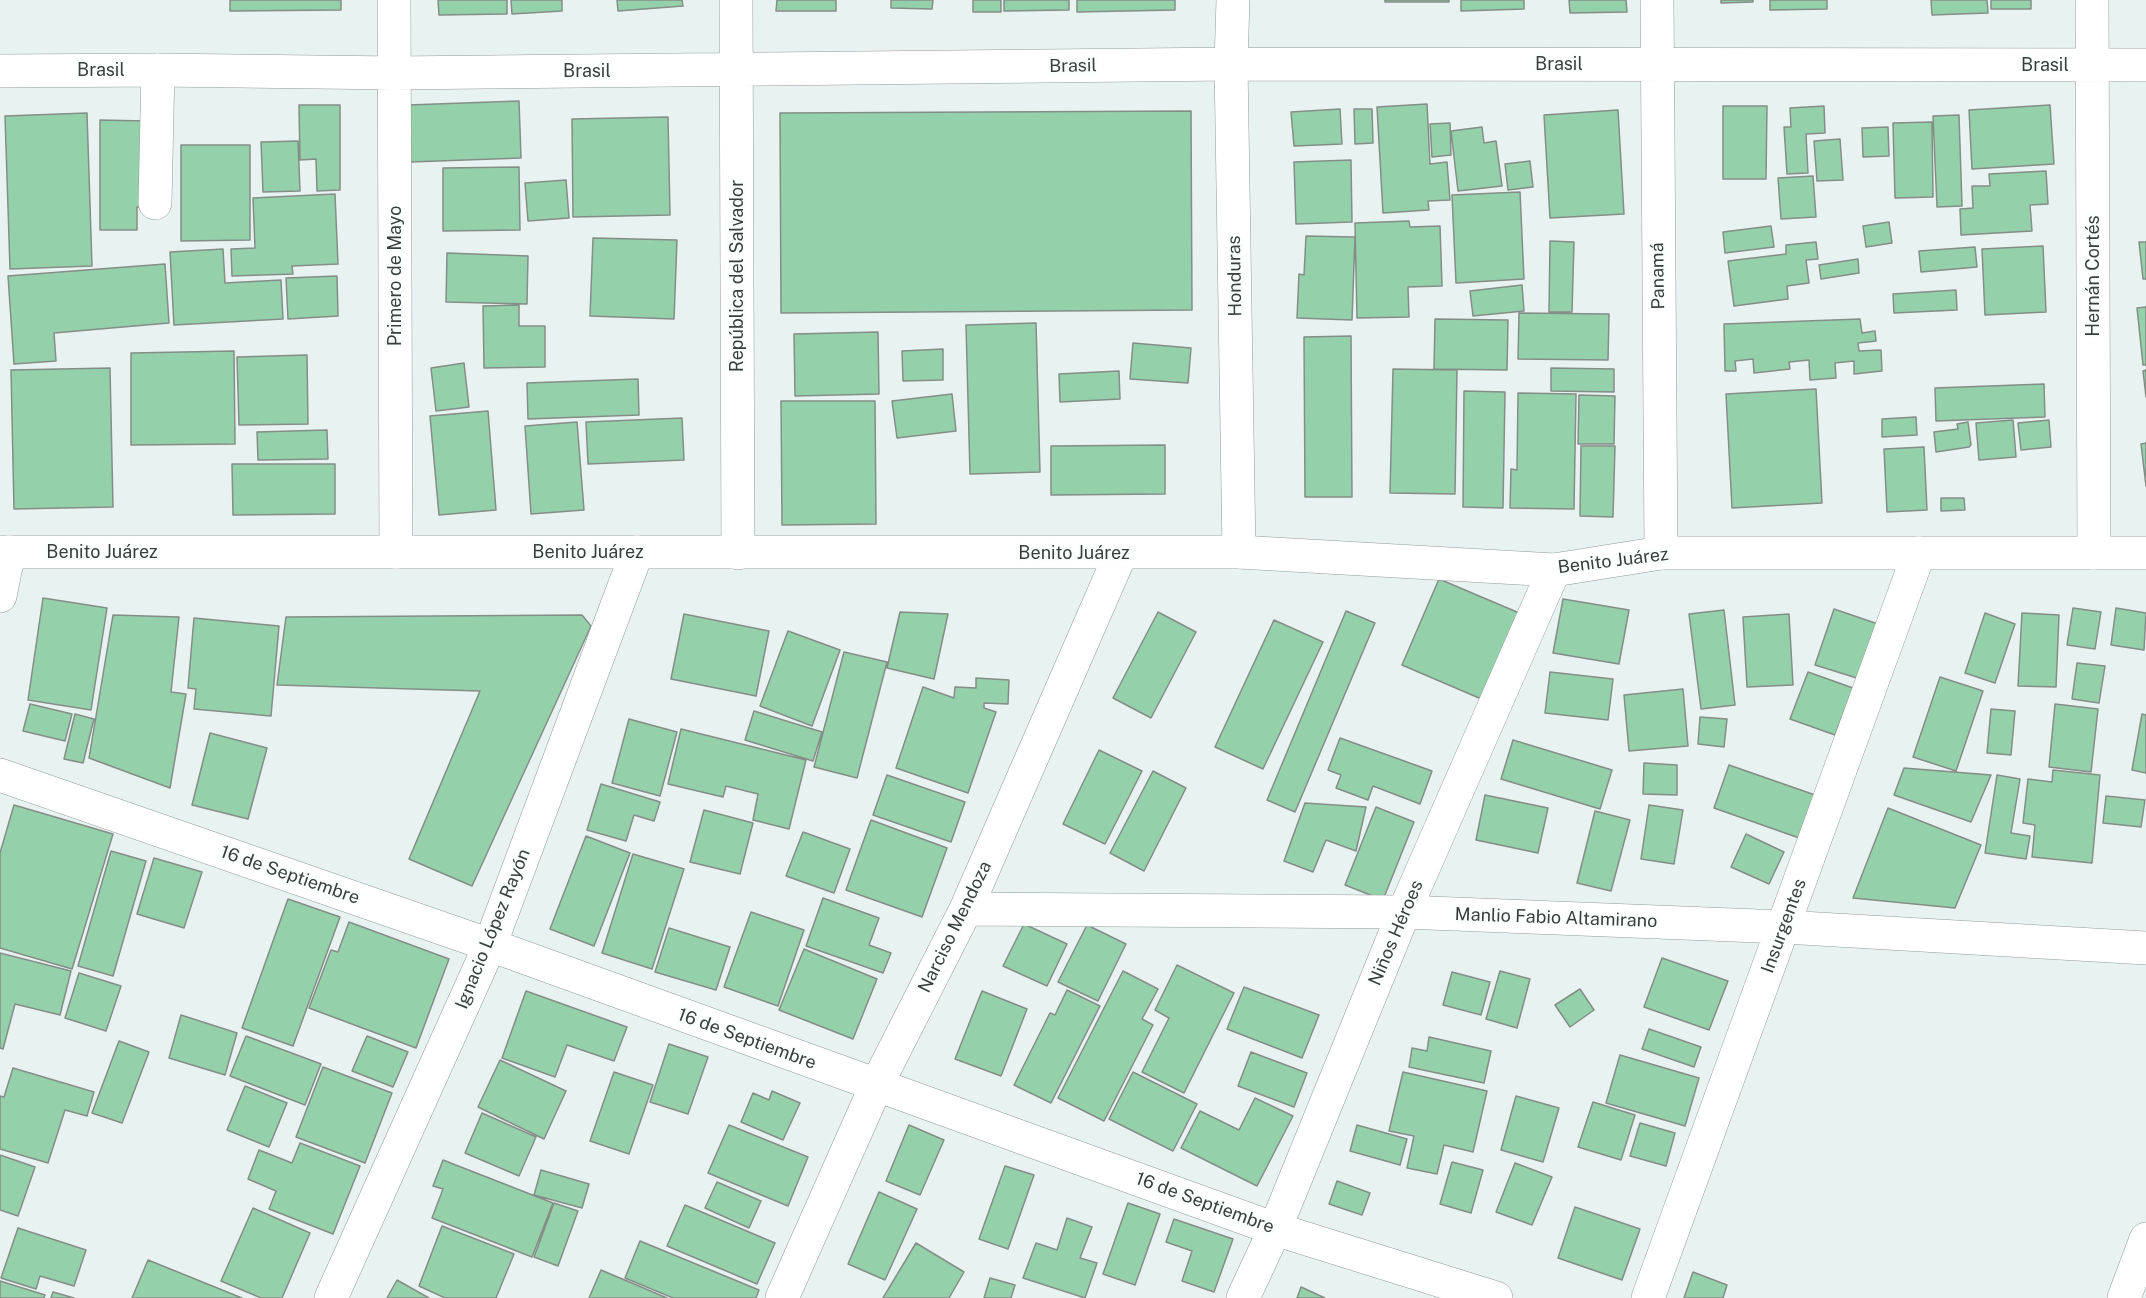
<!DOCTYPE html>
<html>
<head>
<meta charset="utf-8">
<style>
	body { margin:0 }
	canvas { display:block; background:#e8f3f1 }
</style>
</head>
<body>
<canvas width="2146" height="1298"></canvas>
<script>
const context = document.querySelector('canvas').getContext('2d');
context.lineJoin = 'round';
function fillPath(path, color) {
  context.fillStyle = color;
  context.fill(path, 'evenodd');
}
function stroke(path, color, width, dash) {
  context.strokeStyle = color;
  context.lineWidth = width;
  context.lineCap = dash ? 'butt' : 'round';
  context.setLineDash(dash || []);
  context.stroke(path);
}
function drawText(font, color, halo, rows, align = 'center') {
  context.font = font + ' "Public Sans",sans-serif';
  context.lineWidth = 5;
  context.setLineDash([]);
  context.textBaseline = 'middle';
  context.strokeStyle = halo;
  context.fillStyle = color;
  for (const [text, x, y, turn = 0] of rows) {
    context.save();
    context.translate(x, y);
    context.rotate((+turn || 0) * Math.PI / 180);
    context.textAlign = isNaN(turn) ? turn : align;
    if (halo) context.strokeText(text, 0, 0);
    context.fillText(text, 0, 0);
    context.restore();
  }
}
const building = new Path2D(`
	M 230,0 L 341,0 L 341,10 L 230,11 Z
	M 438,0 L 507,0 L 507,14 L 439,15 Z
	M 511,0 L 562,0 L 562,11 L 512,14 Z
	M 617,0 L 682,0 L 683,6 L 618,11 Z
	M 777,0 L 836,0 L 836,11 L 776,11 Z
	M 891,0 L 933,0 L 932,9 L 891,8 Z
	M 973,0 L 1001,0 L 1001,12 L 973,12 Z
	M 1004,0 L 1069,0 L 1069,10 L 1004,11 Z
	M 1077,0 L 1175,0 L 1175,10 L 1077,12 Z
	M 1385,0 L 1449,0 L 1449,2 L 1385,2 Z
	M 1461,0 L 1524,0 L 1524,9 L 1461,11 Z
	M 1569,0 L 1626,0 L 1627,12 L 1570,13 Z
	M 1721,0 L 1753,0 L 1753,2 L 1721,3 Z
	M 1770,0 L 1827,0 L 1827,9 L 1770,10 Z
	M 1931,0 L 1987,0 L 1988,13 L 1932,15 Z
	M 1991,0 L 2031,0 L 2031,9 L 1991,9 Z
	M 519,101 L 521,158 L 410,162 L 408,105 Z
	M 1427,104 L 1430,164 L 1447,162 L 1450,200 L 1428,201 L 1429,210 L 1383,213 L 1377,107 Z
	M 299,105 L 340,105 L 340,190 L 317,191 L 316,159 L 300,160 Z
	M 2050,105 L 2054,164 L 1972,169 L 1969,110 Z
	M 1723,106 L 1767,106 L 1766,179 L 1723,179 Z
	M 1824,106 L 1825,133 L 1806,134 L 1808,173 L 1787,174 L 1784,127 L 1791,127 L 1790,108 Z
	M 1340,109 L 1342,144 L 1294,146 L 1291,112 Z
	M 1354,109 L 1372,109 L 1373,143 L 1355,144 Z
	M 1618,110 L 1624,214 L 1550,218 L 1544,115 Z
	M 1191,111 L 1192,310 L 781,313 L 780,113 Z
	M 87,113 L 92,266 L 10,269 L 5,116 Z
	M 1959,115 L 1962,206 L 1937,207 L 1933,116 Z
	M 668,117 L 670,215 L 573,217 L 572,119 Z
	M 100,120 L 145,121 L 146,207 L 137,207 L 137,230 L 100,230 Z
	M 1932,122 L 1933,197 L 1895,198 L 1893,123 Z
	M 1450,123 L 1451,155 L 1432,157 L 1430,124 Z
	M 1482,127 L 1484,143 L 1496,141 L 1502,186 L 1458,191 L 1451,131 Z
	M 1888,127 L 1889,156 L 1863,157 L 1862,128 Z
	M 1840,139 L 1843,180 L 1817,181 L 1814,141 Z
	M 298,141 L 300,191 L 263,192 L 261,142 Z
	M 181,145 L 250,145 L 250,240 L 181,241 Z
	M 1351,160 L 1352,222 L 1296,224 L 1294,162 Z
	M 1530,161 L 1533,187 L 1508,190 L 1505,164 Z
	M 519,167 L 520,230 L 443,231 L 443,168 Z
	M 2046,171 L 2048,204 L 2030,205 L 2032,231 L 1961,235 L 1960,209 L 1973,208 L 1972,186 L 1990,186 L 1989,174 Z
	M 1813,176 L 1816,217 L 1781,219 L 1778,178 Z
	M 566,180 L 569,218 L 528,221 L 525,183 Z
	M 1520,192 L 1524,279 L 1456,283 L 1452,195 Z
	M 335,194 L 338,264 L 292,266 L 293,274 L 232,276 L 231,249 L 255,248 L 253,198 Z
	M 1409,221 L 1410,227 L 1440,226 L 1442,286 L 1408,287 L 1409,317 L 1357,318 L 1355,223 Z
	M 1889,222 L 1892,243 L 1866,247 L 1863,226 Z
	M 1771,226 L 1774,247 L 1725,253 L 1723,232 Z
	M 1306,236 L 1355,237 L 1352,320 L 1297,318 L 1299,274 L 1304,275 Z
	M 593,238 L 677,240 L 674,319 L 590,316 Z
	M 1550,241 L 1574,242 L 1572,312 L 1549,312 Z
	M 1816,242 L 1818,259 L 1806,260 L 1809,283 L 1787,286 L 1788,299 L 1734,306 L 1728,261 L 1786,254 L 1786,245 Z
	M 2139,242 L 2146,242 L 2146,279 L 2143,279 Z
	M 2043,246 L 2046,312 L 1985,315 L 1982,249 Z
	M 1975,247 L 1977,267 L 1921,272 L 1919,251 Z
	M 223,249 L 225,283 L 281,280 L 283,319 L 174,325 L 170,252 Z
	M 447,253 L 528,256 L 527,304 L 446,302 Z
	M 1858,259 L 1859,273 L 1821,279 L 1819,265 Z
	M 165,264 L 169,323 L 54,333 L 56,361 L 14,364 L 8,276 Z
	M 337,276 L 338,316 L 288,319 L 286,278 Z
	M 1522,285 L 1524,311 L 1473,316 L 1470,291 Z
	M 1956,290 L 1957,310 L 1894,313 L 1893,294 Z
	M 519,305 L 519,326 L 545,326 L 545,367 L 484,368 L 483,306 Z
	M 2146,307 L 2146,365 L 2143,365 L 2137,308 Z
	M 1519,313 L 1609,314 L 1608,360 L 1518,359 Z
	M 1435,319 L 1508,320 L 1507,370 L 1434,369 Z
	M 1860,319 L 1862,333 L 1875,331 L 1876,341 L 1858,343 L 1859,351 L 1881,350 L 1882,371 L 1854,374 L 1854,361 L 1835,363 L 1836,378 L 1810,380 L 1809,360 L 1789,362 L 1790,369 L 1754,373 L 1753,359 L 1735,361 L 1736,371 L 1725,371 L 1724,324 Z
	M 1036,323 L 1040,472 L 970,474 L 966,325 Z
	M 878,332 L 879,394 L 795,396 L 794,334 Z
	M 1351,336 L 1352,497 L 1305,497 L 1304,337 Z
	M 1133,343 L 1191,348 L 1188,383 L 1130,379 Z
	M 943,349 L 943,380 L 903,381 L 902,351 Z
	M 234,351 L 235,444 L 131,445 L 131,353 Z
	M 307,355 L 308,424 L 239,425 L 237,357 Z
	M 464,363 L 469,407 L 436,411 L 431,368 Z
	M 110,368 L 113,507 L 14,509 L 11,370 Z
	M 1551,368 L 1614,369 L 1614,392 L 1551,391 Z
	M 1393,369 L 1457,370 L 1455,494 L 1390,493 Z
	M 2146,370 L 2146,397 L 2143,371 Z
	M 1119,371 L 1120,399 L 1060,402 L 1059,374 Z
	M 638,379 L 639,415 L 528,419 L 527,383 Z
	M 2044,384 L 2045,417 L 1936,421 L 1935,388 Z
	M 1816,389 L 1822,503 L 1732,508 L 1726,394 Z
	M 1464,391 L 1505,392 L 1503,508 L 1463,507 Z
	M 1518,393 L 1576,394 L 1574,509 L 1510,508 L 1511,469 L 1517,470 Z
	M 952,394 L 956,431 L 897,438 L 892,401 Z
	M 1579,395 L 1615,396 L 1614,444 L 1578,444 Z
	M 781,401 L 875,401 L 876,524 L 782,525 Z
	M 488,411 L 496,510 L 439,515 L 430,416 Z
	M 1916,417 L 1917,435 L 1882,437 L 1882,419 Z
	M 682,418 L 684,460 L 588,464 L 586,422 Z
	M 2013,420 L 2016,457 L 1979,460 L 1976,423 Z
	M 2049,420 L 2051,447 L 2021,450 L 2018,423 Z
	M 577,422 L 584,510 L 531,514 L 525,426 Z
	M 1968,422 L 1971,445 L 1969,447 L 1936,452 L 1934,432 L 1958,429 L 1957,424 Z
	M 327,430 L 328,459 L 258,460 L 257,432 Z
	M 2146,443 L 2146,486 L 2141,444 Z
	M 1165,445 L 1165,494 L 1051,495 L 1051,446 Z
	M 1581,446 L 1615,446 L 1613,517 L 1580,516 Z
	M 1924,447 L 1927,510 L 1887,512 L 1884,449 Z
	M 232,464 L 335,464 L 335,514 L 233,515 Z
	M 1941,498 L 1964,498 L 1965,510 L 1941,511 Z
	M 1439,579 L 1524,615 L 1486,701 L 1402,665 Z
	M 43,598 L 107,608 L 91,710 L 28,700 Z
	M 1563,599 L 1629,610 L 1619,664 L 1553,653 Z
	M 2073,608 L 2101,612 L 2095,649 L 2067,645 Z
	M 2116,608 L 2146,613 L 2144,650 L 2111,645 Z
	M 1834,609 L 1878,624 L 1860,679 L 1815,665 Z
	M 1724,610 L 1735,705 L 1701,709 L 1689,614 Z
	M 1346,611 L 1375,623 L 1295,812 L 1267,800 Z
	M 900,612 L 948,614 L 934,679 L 887,668 Z
	M 1158,612 L 1196,632 L 1151,718 L 1113,698 Z
	M 1985,613 L 2015,624 L 1995,683 L 1965,673 Z
	M 2022,613 L 2059,615 L 2056,687 L 2018,686 Z
	M 684,614 L 769,631 L 756,696 L 671,679 Z
	M 1789,614 L 1793,685 L 1747,687 L 1743,617 Z
	M 113,615 L 179,617 L 171,692 L 186,694 L 170,788 L 89,758 Z
	M 582,615 L 591,626 L 472,886 L 409,859 L 480,691 L 277,685 L 286,617 Z
	M 194,618 L 279,626 L 271,716 L 194,709 L 196,689 L 188,688 Z
	M 1274,620 L 1323,642 L 1263,769 L 1215,747 Z
	M 788,631 L 840,650 L 812,726 L 760,706 Z
	M 844,652 L 887,662 L 857,778 L 814,767 Z
	M 2077,663 L 2105,666 L 2099,703 L 2072,699 Z
	M 1550,672 L 1613,679 L 1608,720 L 1545,713 Z
	M 1808,672 L 1853,688 L 1835,735 L 1790,719 Z
	M 1940,677 L 1983,691 L 1956,771 L 1913,757 Z
	M 976,678 L 1009,680 L 1008,704 L 984,703 L 984,708 L 996,712 L 968,793 L 896,768 L 923,687 L 954,698 L 955,687 L 976,688 Z
	M 1683,689 L 1688,746 L 1629,751 L 1624,695 Z
	M 30,704 L 72,714 L 65,741 L 23,731 Z
	M 2055,704 L 2098,709 L 2091,772 L 2049,767 Z
	M 1991,709 L 2015,711 L 2011,755 L 1987,753 Z
	M 754,711 L 822,732 L 813,761 L 745,740 Z
	M 75,714 L 94,719 L 83,763 L 64,759 Z
	M 2142,714 L 2146,715 L 2146,773 L 2132,770 Z
	M 1700,717 L 1727,719 L 1724,747 L 1698,744 Z
	M 629,719 L 677,732 L 660,796 L 612,783 Z
	M 681,729 L 806,760 L 789,829 L 753,820 L 758,794 L 726,786 L 723,797 L 668,784 Z
	M 210,733 L 267,748 L 248,819 L 192,805 Z
	M 1340,738 L 1432,771 L 1420,804 L 1373,786 L 1368,800 L 1336,788 L 1341,775 L 1328,770 Z
	M 1513,740 L 1612,770 L 1600,809 L 1501,779 Z
	M 1099,750 L 1142,771 L 1105,844 L 1063,824 Z
	M 1644,763 L 1677,765 L 1677,795 L 1643,794 Z
	M 1729,765 L 1818,796 L 1802,839 L 1714,808 Z
	M 1904,768 L 1991,775 L 1971,822 L 1894,795 Z
	M 2053,770 L 2100,775 L 2092,863 L 2032,857 L 2035,825 L 2023,823 L 2028,779 L 2052,782 Z
	M 1153,771 L 1186,788 L 1144,871 L 1110,853 Z
	M 887,775 L 965,802 L 951,842 L 873,815 Z
	M 1997,775 L 2020,779 L 2011,833 L 2030,836 L 2026,859 L 1985,853 Z
	M 601,784 L 660,802 L 654,821 L 634,815 L 626,841 L 587,830 Z
	M 1485,795 L 1548,808 L 1538,853 L 1476,840 Z
	M 2106,796 L 2145,800 L 2141,827 L 2103,823 Z
	M 1305,803 L 1366,807 L 1356,851 L 1326,840 L 1313,872 L 1284,861 Z
	M 14,805 L 113,834 L 72,969 L 0,948 L 0,853 Z
	M 1649,805 L 1683,810 L 1674,864 L 1641,859 Z
	M 1376,807 L 1414,822 L 1383,900 L 1345,885 Z
	M 1888,808 L 1981,845 L 1955,908 L 1853,898 Z
	M 704,810 L 753,823 L 740,874 L 690,862 Z
	M 1595,811 L 1630,820 L 1611,891 L 1577,883 Z
	M 871,820 L 947,848 L 922,917 L 846,890 Z
	M 803,832 L 850,849 L 834,893 L 786,876 Z
	M 1746,834 L 1784,852 L 1769,884 L 1731,867 Z
	M 586,836 L 630,853 L 594,946 L 550,929 Z
	M 111,851 L 146,861 L 113,976 L 78,966 Z
	M 633,854 L 684,869 L 652,969 L 602,953 Z
	M 154,858 L 202,872 L 184,928 L 137,914 Z
	M 823,898 L 879,918 L 869,945 L 891,953 L 883,973 L 806,946 Z
	M 288,899 L 340,917 L 293,1046 L 242,1028 Z
	M 751,912 L 804,930 L 778,1006 L 724,987 Z
	M 349,922 L 449,959 L 416,1048 L 309,1008 L 331,950 L 338,952 Z
	M 1024,924 L 1067,944 L 1047,986 L 1003,966 Z
	M 1087,925 L 1126,944 L 1098,1001 L 1058,982 Z
	M 669,928 L 730,947 L 716,990 L 655,972 Z
	M 804,949 L 877,979 L 853,1039 L 779,1010 Z
	M 0,953 L 71,971 L 60,1015 L 15,1004 L 3,1049 L 0,1048 Z
	M 1662,958 L 1728,981 L 1709,1030 L 1644,1007 Z
	M 1177,965 L 1234,993 L 1184,1093 L 1142,1072 L 1169,1018 L 1155,1010 Z
	M 1123,971 L 1158,989 L 1142,1019 L 1153,1025 L 1104,1121 L 1058,1098 Z
	M 1500,971 L 1530,979 L 1517,1028 L 1486,1019 Z
	M 1452,972 L 1490,982 L 1481,1015 L 1443,1005 Z
	M 79,973 L 121,986 L 106,1031 L 65,1018 Z
	M 1244,987 L 1319,1015 L 1302,1058 L 1227,1029 Z
	M 1580,989 L 1594,1010 L 1570,1027 L 1555,1005 Z
	M 1067,990 L 1100,1006 L 1051,1103 L 1014,1085 L 1050,1013 L 1055,1015 Z
	M 526,991 L 627,1027 L 614,1061 L 567,1045 L 555,1077 L 502,1058 Z
	M 982,991 L 1027,1009 L 1001,1076 L 955,1059 Z
	M 181,1015 L 237,1033 L 225,1075 L 169,1058 Z
	M 1649,1029 L 1701,1047 L 1694,1067 L 1642,1049 Z
	M 246,1036 L 321,1064 L 305,1105 L 230,1076 Z
	M 367,1036 L 408,1052 L 393,1087 L 352,1071 Z
	M 1429,1037 L 1491,1051 L 1484,1083 L 1409,1067 L 1412,1048 L 1427,1051 Z
	M 119,1041 L 149,1052 L 122,1123 L 92,1113 Z
	M 669,1044 L 708,1057 L 688,1114 L 650,1102 Z
	M 1251,1052 L 1307,1073 L 1294,1107 L 1238,1086 Z
	M 1620,1055 L 1699,1078 L 1685,1126 L 1606,1103 Z
	M 500,1060 L 566,1091 L 544,1139 L 478,1107 Z
	M 323,1067 L 392,1093 L 365,1163 L 296,1137 Z
	M 13,1068 L 94,1092 L 87,1116 L 65,1110 L 48,1163 L 0,1149 L 0,1096 L 4,1097 Z
	M 614,1072 L 653,1085 L 629,1154 L 590,1141 Z
	M 1133,1072 L 1197,1104 L 1173,1151 L 1109,1119 Z
	M 1403,1072 L 1487,1091 L 1473,1152 L 1444,1145 L 1437,1174 L 1407,1168 L 1414,1136 L 1389,1131 Z
	M 245,1086 L 287,1103 L 269,1147 L 227,1130 Z
	M 772,1091 L 800,1103 L 783,1140 L 741,1122 L 753,1093 L 769,1100 Z
	M 1516,1096 L 1559,1108 L 1543,1162 L 1501,1150 Z
	M 1255,1098 L 1293,1116 L 1257,1186 L 1181,1148 L 1200,1111 L 1239,1130 Z
	M 1593,1102 L 1635,1115 L 1621,1160 L 1578,1147 Z
	M 482,1113 L 536,1137 L 519,1176 L 465,1153 Z
	M 1640,1123 L 1675,1133 L 1666,1166 L 1630,1156 Z
	M 729,1125 L 808,1157 L 788,1206 L 708,1173 Z
	M 909,1125 L 944,1140 L 920,1195 L 886,1181 Z
	M 1357,1125 L 1407,1139 L 1400,1165 L 1350,1151 Z
	M 300,1143 L 360,1166 L 333,1234 L 269,1209 L 276,1191 L 248,1179 L 259,1150 L 292,1163 Z
	M 0,1155 L 35,1167 L 18,1216 L 0,1210 Z
	M 443,1160 L 553,1203 L 532,1257 L 432,1218 L 443,1189 L 433,1186 Z
	M 1452,1162 L 1483,1170 L 1471,1213 L 1440,1204 Z
	M 1515,1163 L 1552,1177 L 1532,1225 L 1496,1212 Z
	M 1005,1166 L 1034,1175 L 1008,1249 L 979,1239 Z
	M 541,1170 L 589,1184 L 582,1208 L 534,1195 Z
	M 1337,1181 L 1370,1193 L 1362,1215 L 1329,1204 Z
	M 717,1182 L 761,1201 L 749,1228 L 705,1208 Z
	M 879,1192 L 917,1209 L 885,1280 L 848,1264 Z
	M 554,1203 L 578,1211 L 558,1266 L 534,1257 Z
	M 1128,1203 L 1160,1214 L 1135,1285 L 1103,1274 Z
	M 685,1205 L 775,1243 L 757,1284 L 667,1246 Z
	M 1575,1207 L 1640,1229 L 1622,1280 L 1558,1258 Z
	M 253,1208 L 310,1233 L 282,1298 L 261,1298 L 221,1281 Z
	M 1067,1218 L 1092,1227 L 1080,1258 L 1097,1263 L 1085,1298 L 1023,1278 L 1036,1243 L 1057,1250 Z
	M 1174,1219 L 1233,1239 L 1214,1292 L 1182,1281 L 1192,1251 L 1166,1242 Z
	M 442,1226 L 514,1254 L 496,1298 L 445,1298 L 419,1286 Z
	M 18,1228 L 86,1250 L 74,1286 L 40,1276 L 36,1289 L 1,1278 Z
	M 640,1241 L 759,1290 L 756,1298 L 673,1298 L 625,1278 Z
	M 916,1243 L 964,1272 L 949,1298 L 883,1298 Z
	M 148,1260 L 242,1298 L 132,1298 Z
	M 601,1270 L 667,1298 L 589,1298 Z
	M 1693,1272 L 1727,1285 L 1723,1298 L 1684,1298 Z
	M 990,1278 L 1015,1285 L 1011,1298 L 984,1298 Z
	M 397,1280 L 429,1298 L 387,1298 Z
	M 0,1281 L 45,1295 L 44,1298 L 0,1298 Z
	M 1301,1287 L 1325,1298 L 1297,1298 Z
	M 53,1292 L 74,1298 L 51,1298 Z`);
fillPath(building, '#94d1ab');
stroke(building, '#858d87', 1.5);
const minor = new Path2D(`
	M 394,0 L 396,552
	M 736,0 L 738,553
	M 1233,0 L 1231,64 L 1239,552
	M 1657,0 L 1661,553
	M 2092,0 L 2094,553
	M 0,71 L 158,70 L 395,73 L 1231,64 L 2146,65
	M 155,203 L 158,70
	M 0,596 L 9,552
	M 0,775 L 490,945 L 1275,1229 L 1496,1298
	M 966,909 L 1404,912 L 1784,927 L 2146,948
	M 331,1298 L 490,945 L 637,552
	M 782,1298 L 876,1086 L 966,909 L 1121,553
	M 1243,1298 L 1275,1229 L 1404,912 L 1554,570
	M 1648,1298 L 1919,553
	M 2124,1298 L 2146,1239`);
const tertiary = new Path2D(`
	M 0,552 L 1239,552 L 1554,570 L 1661,553 L 2146,553`);
stroke(minor, '#919c9a', 34);
stroke(tertiary, '#919c9a', 34);
stroke(minor, '#fff', 33);
stroke(tertiary, '#fff', 33);
drawText('18px', '#393e3d', '#fafffe', [
	["Brasil",1559,64],
	["Brasil",2045,65],
	["Brasil",1073,66,-1],
	["Brasil",101,70],
	["Brasil",587,71],
	["Primero de Mayo",395,276,-90],
	["República del Salvador",737,276,-90],
	["Honduras",1235,276,-91],
	["Panamá",1658,276,-91],
	["Hernán Cortés",2093,276,-90],
	["Benito Juárez",102,552],
	["Benito Juárez",588,552],
	["Benito Juárez",1074,553],
	["Benito Juárez",1613,561,-7],
	["16 de Septiembre",290,875,19],
	["Manlio Fabio Altamirano",1556,918,2],
	["Insurgentes",1784,926,-70],
	["Narciso Mendoza",955,927,-64],
	["Ignacio López Rayón",493,929,-68],
	["Niños Héroes",1396,933,-67],
	["16 de Septiembre",747,1039,20],
	["16 de Septiembre",1205,1203,20]
]);
</script>
</body>
</html>
